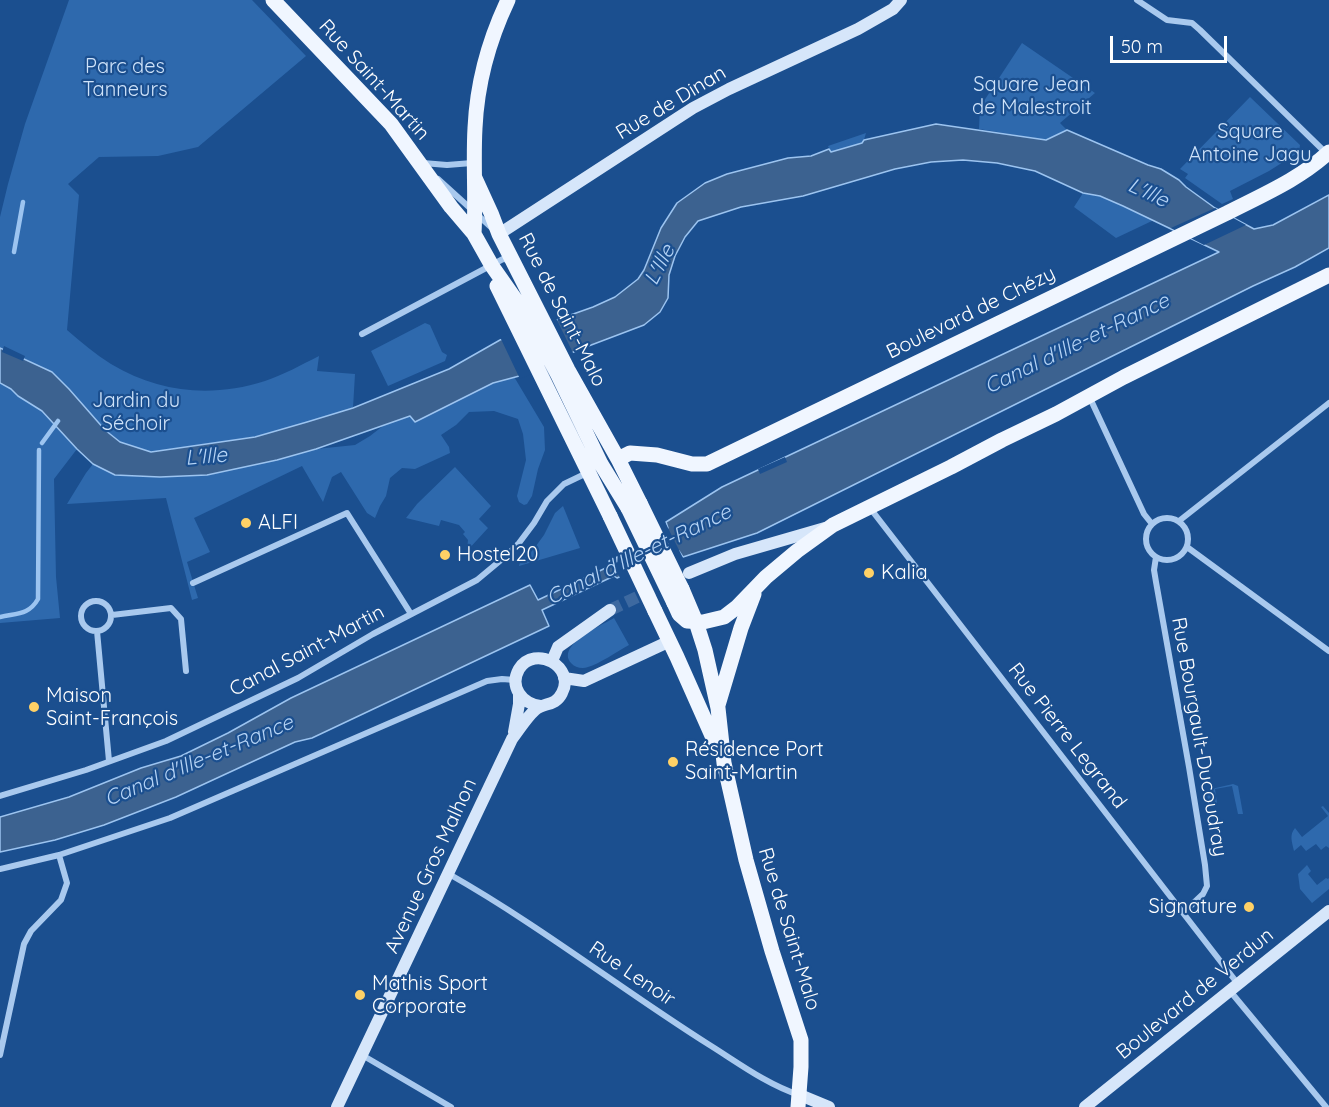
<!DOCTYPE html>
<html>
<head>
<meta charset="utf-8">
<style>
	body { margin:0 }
	#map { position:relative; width:1329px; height:1107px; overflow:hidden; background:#1b4f8f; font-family:Quicksand,sans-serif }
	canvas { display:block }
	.scale { position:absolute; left:1110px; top:36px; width:117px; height:27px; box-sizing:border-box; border:3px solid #fff; border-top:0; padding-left:8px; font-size:18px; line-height:21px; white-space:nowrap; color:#fff; -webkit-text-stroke:4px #1b4f8f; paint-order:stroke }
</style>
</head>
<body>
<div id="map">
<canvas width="1329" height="1107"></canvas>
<div class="scale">50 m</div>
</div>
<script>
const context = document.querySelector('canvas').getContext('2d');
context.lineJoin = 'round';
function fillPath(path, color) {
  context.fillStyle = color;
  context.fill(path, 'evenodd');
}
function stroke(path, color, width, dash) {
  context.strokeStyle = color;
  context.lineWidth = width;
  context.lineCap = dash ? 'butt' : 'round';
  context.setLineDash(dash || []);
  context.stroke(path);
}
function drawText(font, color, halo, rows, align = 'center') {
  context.font = font + ' Quicksand,sans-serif';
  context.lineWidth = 4.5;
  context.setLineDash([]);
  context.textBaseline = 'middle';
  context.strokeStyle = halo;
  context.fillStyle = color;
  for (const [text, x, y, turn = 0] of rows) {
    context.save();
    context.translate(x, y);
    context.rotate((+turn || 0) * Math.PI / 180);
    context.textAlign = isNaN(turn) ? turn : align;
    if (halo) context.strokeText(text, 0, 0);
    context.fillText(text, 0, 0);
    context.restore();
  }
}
fillPath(new Path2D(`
	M 69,0 L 252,0 L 306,56 L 198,147 L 158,156 L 99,157 L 68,184 L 79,195 L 67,330 C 81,342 95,354 111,364 C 159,393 212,398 265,381 C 283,375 301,365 319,356 L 317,371 L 355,374 L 353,408 L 307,422 L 255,437 L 151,452 L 120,442 L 105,430 L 69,389 L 52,372 L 0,347 L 0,217 L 8,184 L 25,124 Z
	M 1022,43 L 1095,93 L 1060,123 L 1067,130 L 1047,140 L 979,129 L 980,107 Z
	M 1250,97 L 1300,145 L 1299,152 L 1269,171 L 1230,191 L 1233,199 L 1222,204 L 1185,178 L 1188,174 L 1180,169 Z
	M 866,133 L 863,143 L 831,152 L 828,146 Z
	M 1083,193 L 1100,196 L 1154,220 L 1116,238 L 1074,207 Z
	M 425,323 L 430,325 L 442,352 L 447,355 L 445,361 L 388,386 L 371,351 Z
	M 513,375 L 544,427 L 545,450 L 538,469 L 532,496 L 527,504 L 524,505 L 519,502 L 517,496 L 526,460 L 523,434 L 518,419 L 494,411 L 469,412 L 456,425 L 441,435 L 449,447 L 450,453 L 415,469 L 402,468 L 390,478 L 386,496 L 380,506 L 375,518 L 367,513 L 341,472 L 332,477 L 323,502 L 302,466 L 194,518 L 210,552 L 187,562 L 198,598 L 192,600 L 166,498 L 67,504 L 86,473 L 93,464 L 115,475 L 160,477 L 207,475 L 277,460 L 316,449 L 355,445 L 370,436 L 397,415 Z
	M 0,383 L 11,389 L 18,396 L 42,411 L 77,449 L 54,479 L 56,577 L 60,618 L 0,623 Z
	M 455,467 L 491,506 L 479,519 L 488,528 L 467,551 L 468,540 L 463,534 L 465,532 L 459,525 L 441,520 L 439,526 L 406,518 L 417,504 Z
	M 563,506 L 580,548 L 519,566 L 520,562 L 533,550 L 544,535 L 555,513 Z
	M 614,618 L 629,645 C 618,651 599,664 588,667 C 583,669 575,668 571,663 C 556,645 602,625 614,618 Z
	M 1233,784 L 1238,786 L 1243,814 L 1238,814 L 1232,786 L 1215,789 L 1217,803 L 1208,805 L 1207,790 Z
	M 1323,806 L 1329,813 L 1329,848 L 1326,846 L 1321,850 L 1316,844 L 1306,851 L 1301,845 L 1294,851 C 1292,842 1289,835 1295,828 L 1302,837 L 1328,816 L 1321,807 Z
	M 1307,865 L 1311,871 L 1308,874 L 1317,885 L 1326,878 L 1328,879 L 1329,878 L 1329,889 L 1312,903 L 1300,889 L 1298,874 Z`), '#2e69ad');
const water = new Path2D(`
	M 936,124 L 1046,140 L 1067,130 L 1148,165 L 1161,169 L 1179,180 L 1186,187 L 1215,208 L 1254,229 L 1273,225 L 1329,195 L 1329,248 L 1295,267 L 1253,286 L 757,533 L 683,557 L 679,551 L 617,578 L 614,576 L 542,610 L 549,626 L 312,738 L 295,742 L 176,797 L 104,825 L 55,840 L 0,852 L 0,817 L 69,797 L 141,768 L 181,756 L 228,733 L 291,698 L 530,585 L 538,600 L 610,566 L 609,561 L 668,528 L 666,522 L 722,487 L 1219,252 L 1123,206 L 1100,196 L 1083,193 L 1035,171 L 997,163 L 963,160 L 931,162 L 895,169 L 803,196 L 741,207 L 698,221 L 685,237 L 675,256 L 669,275 L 668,298 L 660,312 L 644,325 L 578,350 L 523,375 L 493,383 L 415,422 L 410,416 L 316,449 L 277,460 L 207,475 L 160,477 L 115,475 L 93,464 L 77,449 L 42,411 L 18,396 L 11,389 L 0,383 L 0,348 L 52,372 L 69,389 L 105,430 L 120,442 L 151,452 L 255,437 L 307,422 L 353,408 L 449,369 L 500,340 L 593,307 L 615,297 L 638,279 L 644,270 L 661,228 L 677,203 L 705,183 L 727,174 L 788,158 L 811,156 L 829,149 L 831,152 L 862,143 L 864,140 Z`);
fillPath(water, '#3c6290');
stroke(water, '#9cc4f0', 1.5);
fillPath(new Path2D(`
	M 1215,208 L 1246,225 L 1204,245 L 1171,228 Z
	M 556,318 L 574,355 L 520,379 L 500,337 Z
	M 4,346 L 25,356 L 23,361 L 2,352 Z
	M 785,457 L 787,462 L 760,474 L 758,469 Z
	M 664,520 L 684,560 L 681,560 L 678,555 L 621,580 L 610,558 L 665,527 L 663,522 Z`), '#1b4f8f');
stroke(new Path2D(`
	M 14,252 L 23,202
	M 42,443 L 58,421
	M 0,617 C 17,613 29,615 38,599 L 39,450`), '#9cc4f0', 4.5);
stroke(new Path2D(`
	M 610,610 L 671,581`), '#3d69a0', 12, [12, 6]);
stroke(new Path2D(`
	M 1137,0 L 1167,20 L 1192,23 L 1200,30 L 1326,153
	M 423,163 L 447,165 L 472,163
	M 438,179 L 493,229
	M 362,334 L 503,259 L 511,260
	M 1089,396 L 1144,514 L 1152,524
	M 870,508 L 1238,984
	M1146 539a21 21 0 1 1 42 0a21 21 0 1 1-42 0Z
	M 1179,521 L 1329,403
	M 1187,547 L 1329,651
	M 1156,557 L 1154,570 L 1156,582 L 1189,767 L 1205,865 L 1207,886 L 1203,894 L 1183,913
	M 193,583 L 347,513 L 411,614
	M81 616a15 15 0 1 1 30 0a15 15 0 1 1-30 0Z
	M 112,615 L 171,608 L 181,619 L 186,671
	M 97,631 L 109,761
	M 0,796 L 86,770 L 166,741 L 298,678 L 373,634 L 477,580 L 507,555 L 519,543 L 534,523 L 547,501 L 564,484 L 589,472
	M 0,869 L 59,855 L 170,818 L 487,681 L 502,679 L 515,680
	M 449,874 C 539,925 621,989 708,1044 C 737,1062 766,1084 799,1095
	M 1230,991 L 1326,1107
	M 0,1055 L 24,944 L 31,931 L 61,900 L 67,883 L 59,855
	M 362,1055 L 451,1107`), '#a9c9ee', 6);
stroke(new Path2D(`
	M 499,234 L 693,108 L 729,89 L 858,29 L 893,9 L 901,0
	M 689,573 L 735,554 L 825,528
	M 552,661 L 558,647 L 610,610
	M 564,678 L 584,681 L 670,641
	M 514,732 L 519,704 L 519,695
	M 800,1095 L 829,1107
	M 337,1107 L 512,739 C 519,730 526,718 535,710 C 544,702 555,707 562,693 C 576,667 535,644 519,669 C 509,687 522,703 540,706
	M 1085,1107 L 1329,911`), '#d6e6fa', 12);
stroke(new Path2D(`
	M 273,0 L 391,124 L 451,207 L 474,234 L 492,266 L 525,313 L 558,375 L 601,464 L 628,508
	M 475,178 L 491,213 L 499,234 L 568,370 L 618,459 L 640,503
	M 474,234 C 476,198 473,163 475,128 C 477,84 489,40 508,0
	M 497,286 L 610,516
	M 618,459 L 630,453 L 657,455 L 692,464 L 707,464 L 1227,213 C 1262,195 1300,179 1329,152
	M 682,589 L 696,622 L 705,650 L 718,708 L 724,763 L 746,860 L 772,951 L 801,1040 L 801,1067 L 798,1107
	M 674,603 L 679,614 L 687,621 L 703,622 L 724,617 L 737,607 L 766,577 L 797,551 L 833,525 L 951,467 L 1002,440 L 1056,414 L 1124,377 L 1329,275
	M 655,611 L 677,657 L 717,747
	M 718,705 L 741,628 L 754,594`), '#f0f6ff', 15);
stroke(new Path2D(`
	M 640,503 L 682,589
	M 628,508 L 674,603
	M 610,516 L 655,611`), '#f0f6ff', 15);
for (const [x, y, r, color] of [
	[246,523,6,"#ffd166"],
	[445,555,6,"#ffd166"],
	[869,573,6,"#ffd166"],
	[34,707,6,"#ffd166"],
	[673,762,6,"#ffd166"],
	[1249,907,6,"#ffd166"],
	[360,995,6,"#ffd166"]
]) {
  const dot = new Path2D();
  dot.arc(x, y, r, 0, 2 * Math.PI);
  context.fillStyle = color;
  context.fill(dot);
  stroke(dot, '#1b4f8f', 2);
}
drawText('20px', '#cfe3fa', '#1b4f8f', [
	["Parc des",125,67],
	["Tanneurs",125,90],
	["Square Jean",1032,85],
	["de Malestroit",1032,108],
	["Square",1250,132],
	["Antoine Jagu",1250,155],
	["Jardin du",136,401],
	["Séchoir",136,424]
]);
drawText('20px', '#fff', '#1b4f8f', [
	["Rue Saint-Martin",374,80,48],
	["Rue de Dinan",671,103,-31],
	["Rue de Saint-Malo",562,310,63],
	["Boulevard de Chézy",971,313,-26],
	["Canal Saint-Martin",307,651,-28],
	["Rue Pierre Legrand",1067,736,52],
	["Rue Bourgault-Ducoudray",1199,737,80],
	["Avenue Gros Malhon",431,866,-65],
	["Rue de Saint-Malo",789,929,73],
	["Rue Lenoir",632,974,34],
	["Boulevard de Verdun",1195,994,-39]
]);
drawText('20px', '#fff', '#1b4f8f', [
	["ALFI",258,523],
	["Hostel20",457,555],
	["Kalia",881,573],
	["Maison",46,696],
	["Saint-François",46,719],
	["Résidence Port",685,750],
	["Saint-Martin",685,773],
	["Signature",1237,907,"right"],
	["Mathis Sport",372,984],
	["Corporate",372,1007]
], 'left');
drawText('italic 21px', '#b5d3f5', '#1b4f8f', [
	["L'Ille",1148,193,25],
	["L'Ille",660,265,-63],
	["Canal d'Ille-et-Rance",1077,344,-26],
	["L'Ille",206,457,-5],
	["Canal d'Ille-et-Rance",639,555,-26],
	["Canal d'Ille-et-Rance",199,761,-23]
]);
</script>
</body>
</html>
